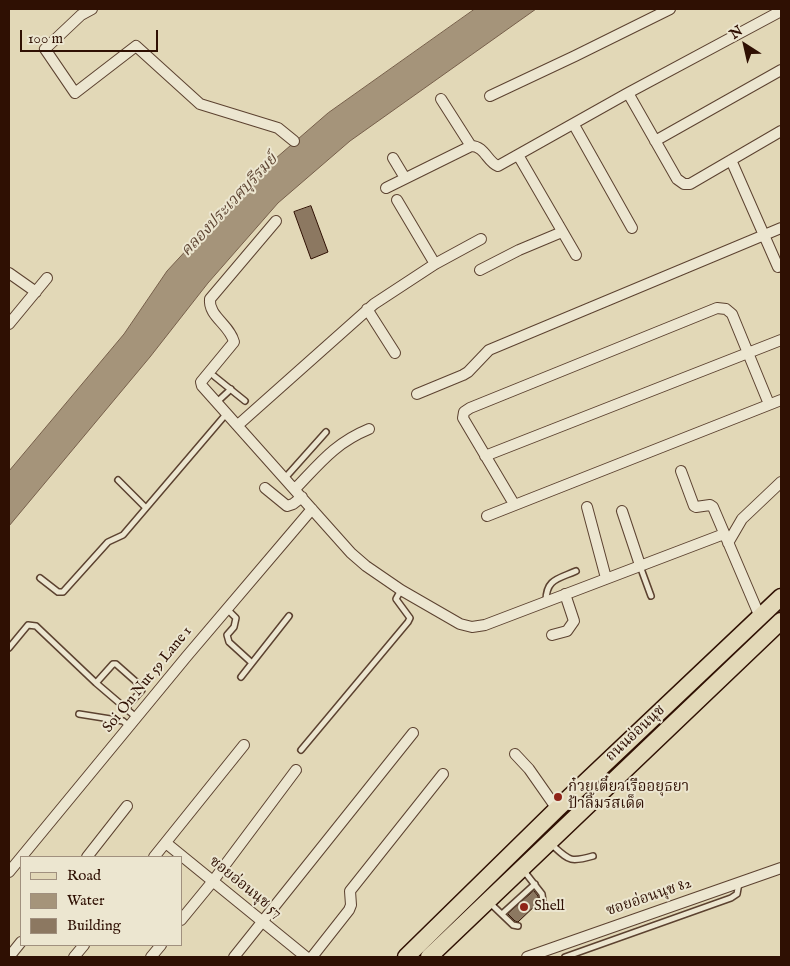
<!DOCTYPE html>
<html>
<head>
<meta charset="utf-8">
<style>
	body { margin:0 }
	#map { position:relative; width:790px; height:966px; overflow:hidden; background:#e2d8b7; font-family:"IM FELL English",serif }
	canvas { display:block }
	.frame { position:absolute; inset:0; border:10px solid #2f1003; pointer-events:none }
	.legend { position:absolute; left:20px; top:856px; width:162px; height:90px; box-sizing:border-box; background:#ece6d0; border:1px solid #a0907e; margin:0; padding:6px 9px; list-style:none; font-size:15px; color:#2f1003 }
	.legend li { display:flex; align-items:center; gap:10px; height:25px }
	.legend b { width:25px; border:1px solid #a0907e }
	.north { position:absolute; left:720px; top:20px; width:50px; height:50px; -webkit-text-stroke:4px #ece6d0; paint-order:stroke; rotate:325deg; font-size:14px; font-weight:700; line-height:20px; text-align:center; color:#2f1003 }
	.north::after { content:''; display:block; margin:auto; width:18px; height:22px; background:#2f1003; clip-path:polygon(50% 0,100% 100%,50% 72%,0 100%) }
	.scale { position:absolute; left:20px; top:30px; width:138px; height:22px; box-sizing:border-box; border:2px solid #2f1003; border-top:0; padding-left:6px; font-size:15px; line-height:18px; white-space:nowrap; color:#2f1003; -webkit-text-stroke:4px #ece6d0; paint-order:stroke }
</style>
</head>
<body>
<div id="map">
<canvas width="790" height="966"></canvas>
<div class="frame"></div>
<ul class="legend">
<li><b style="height:6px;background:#e2d8b7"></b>Road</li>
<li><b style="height:14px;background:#a5947a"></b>Water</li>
<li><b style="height:14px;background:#8c7861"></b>Building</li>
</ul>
<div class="north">N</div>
<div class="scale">100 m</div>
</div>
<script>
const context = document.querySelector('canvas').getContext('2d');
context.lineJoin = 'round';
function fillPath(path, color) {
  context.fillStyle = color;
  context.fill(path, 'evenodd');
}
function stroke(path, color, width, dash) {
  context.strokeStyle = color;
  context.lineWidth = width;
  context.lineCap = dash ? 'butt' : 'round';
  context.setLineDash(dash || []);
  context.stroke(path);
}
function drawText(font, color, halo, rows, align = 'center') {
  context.font = font + ' "IM FELL English","Noto Serif Thai",serif';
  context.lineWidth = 4;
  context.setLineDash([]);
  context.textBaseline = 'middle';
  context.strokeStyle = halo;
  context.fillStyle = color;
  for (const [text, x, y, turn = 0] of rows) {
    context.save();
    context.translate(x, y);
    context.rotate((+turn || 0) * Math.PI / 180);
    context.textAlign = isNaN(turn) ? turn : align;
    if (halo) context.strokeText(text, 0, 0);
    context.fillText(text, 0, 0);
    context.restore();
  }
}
const water = new Path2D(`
	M 475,9 L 536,9 L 350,141 L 278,203 L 208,283 L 150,357 L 9,526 L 9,471 L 124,334 L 167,271 L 253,178 L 328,113 Z`);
fillPath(water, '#a5947a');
stroke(water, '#765f4a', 1);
const building = new Path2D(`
	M 311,206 L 328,252 L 311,259 L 294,212 Z
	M 534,891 L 538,896 L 539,902 L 518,922 L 515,921 L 508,914 Z`);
fillPath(building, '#8c7861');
stroke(building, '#2f1003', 1);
const lane = new Path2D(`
	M 214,376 L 245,401
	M 217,402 L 231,389
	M 285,478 L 326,432
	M 118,480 L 146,508
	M 640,566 L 651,596
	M 40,578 L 58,592 L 63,592 L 108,542 L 123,535 L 227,413
	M 546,601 C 546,579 558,579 576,571
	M 227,609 L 236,618 L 234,627 L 227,635 L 229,642 L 252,663
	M 9,648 L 28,625 L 36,626 L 96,683 L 137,718
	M 241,677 L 289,616
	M 96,683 L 113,664 L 116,664 L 142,687 L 142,690 L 125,709
	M 79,714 L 123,721 L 129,726
	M 301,750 L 408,622 L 410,618 L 396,599 L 401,590
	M 551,844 C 569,860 569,863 593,856
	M 524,871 L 542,894 L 543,901
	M 490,903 L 513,925 L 518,926
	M 502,914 L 535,884
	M 565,957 L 731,898 L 737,894 L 739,883`);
const street = new Path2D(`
	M 92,9 L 81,15 L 45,49 L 75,93 L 136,46 L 200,104 L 278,128 L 294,141
	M 628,93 L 677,179 L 684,184 L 690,184 L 781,131
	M 490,96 L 575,56 L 670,9
	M 441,99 L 471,146
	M 574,125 L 632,228
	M 655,141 L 781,70
	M 518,155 L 576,255
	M 393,158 L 405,178
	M 731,160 L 778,267
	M 386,188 L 471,146 C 485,146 487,162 498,166 L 628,93 L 781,11
	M 397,200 L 435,264
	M 276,221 L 210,299 C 208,316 230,325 234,342 L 201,382 L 202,386 L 351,553 L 366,566 L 401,590 L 460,624 L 472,627 L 485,625 L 724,534
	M 480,270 L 519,250 L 562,232
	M 9,273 L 36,292
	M 367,309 L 395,353
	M 9,324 L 47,278
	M 417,394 L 463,375 L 468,372 L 489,350 L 781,228
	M 238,425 L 374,304 L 435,264 L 481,239
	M 485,456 L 781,340
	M 681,471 L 694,506 L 696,507 L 710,505 L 713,507 L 760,617
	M 265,488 L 287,506 L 293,504 L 302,497
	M 295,489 C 320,463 335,443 369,429
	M 514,504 L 463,418 L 464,412 L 470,408 L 717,308 L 726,309 L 732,314 L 769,404
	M 587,507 L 606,578
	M 622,511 L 640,565
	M 487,516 L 781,400
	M 728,543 L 742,519 L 781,482
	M 552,635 L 567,631 L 574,621 L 565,594
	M 515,754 L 529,769 L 557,809
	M 166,843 L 306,957
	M 87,857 L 127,806
	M 154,857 L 244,745
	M 9,872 L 187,656 L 312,509
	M 181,920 L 213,881 L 296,770
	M 9,957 L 21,942
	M 74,957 L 84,945
	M 151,957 L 161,945
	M 234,957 L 413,733
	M 312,957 L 349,910 L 351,905 L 350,891 L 443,774
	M 527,957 L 781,868`);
const primary = new Path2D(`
	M 406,957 L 557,809 L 781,597
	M 429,957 L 781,621`);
stroke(lane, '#5c4230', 8);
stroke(street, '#5c4230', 12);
stroke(primary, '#2f1003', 19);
stroke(lane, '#ece6d0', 5);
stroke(street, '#ece6d0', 10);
stroke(primary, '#e2d8b7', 16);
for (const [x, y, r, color] of [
	[558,797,5,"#8f2418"],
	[524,907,5,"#8f2418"]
]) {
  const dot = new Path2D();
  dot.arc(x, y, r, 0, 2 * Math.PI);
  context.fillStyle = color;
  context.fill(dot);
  stroke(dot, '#ece6d0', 2);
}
drawText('15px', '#2f1003', '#ece6d0', [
	["Soi On Nut 59 Lane 1",148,680,-51],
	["ถนนอ่อนนุช",636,734,-43],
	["ซอยอ่อนนุช 57",245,888,39],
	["ซอยอ่อนนุช 82",649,898,-19]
]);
drawText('15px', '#2f1003', '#ece6d0', [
	["ก๋วยเตี๋ยวเรืออยุธยา",568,788],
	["ป้าลิ้มรสเด็ด",568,805],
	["Shell",534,907]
], 'left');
drawText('italic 16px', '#5e4533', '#ece6d0', [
	["คลองประเวศบุรีรมย์",230,206,-47]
]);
</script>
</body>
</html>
